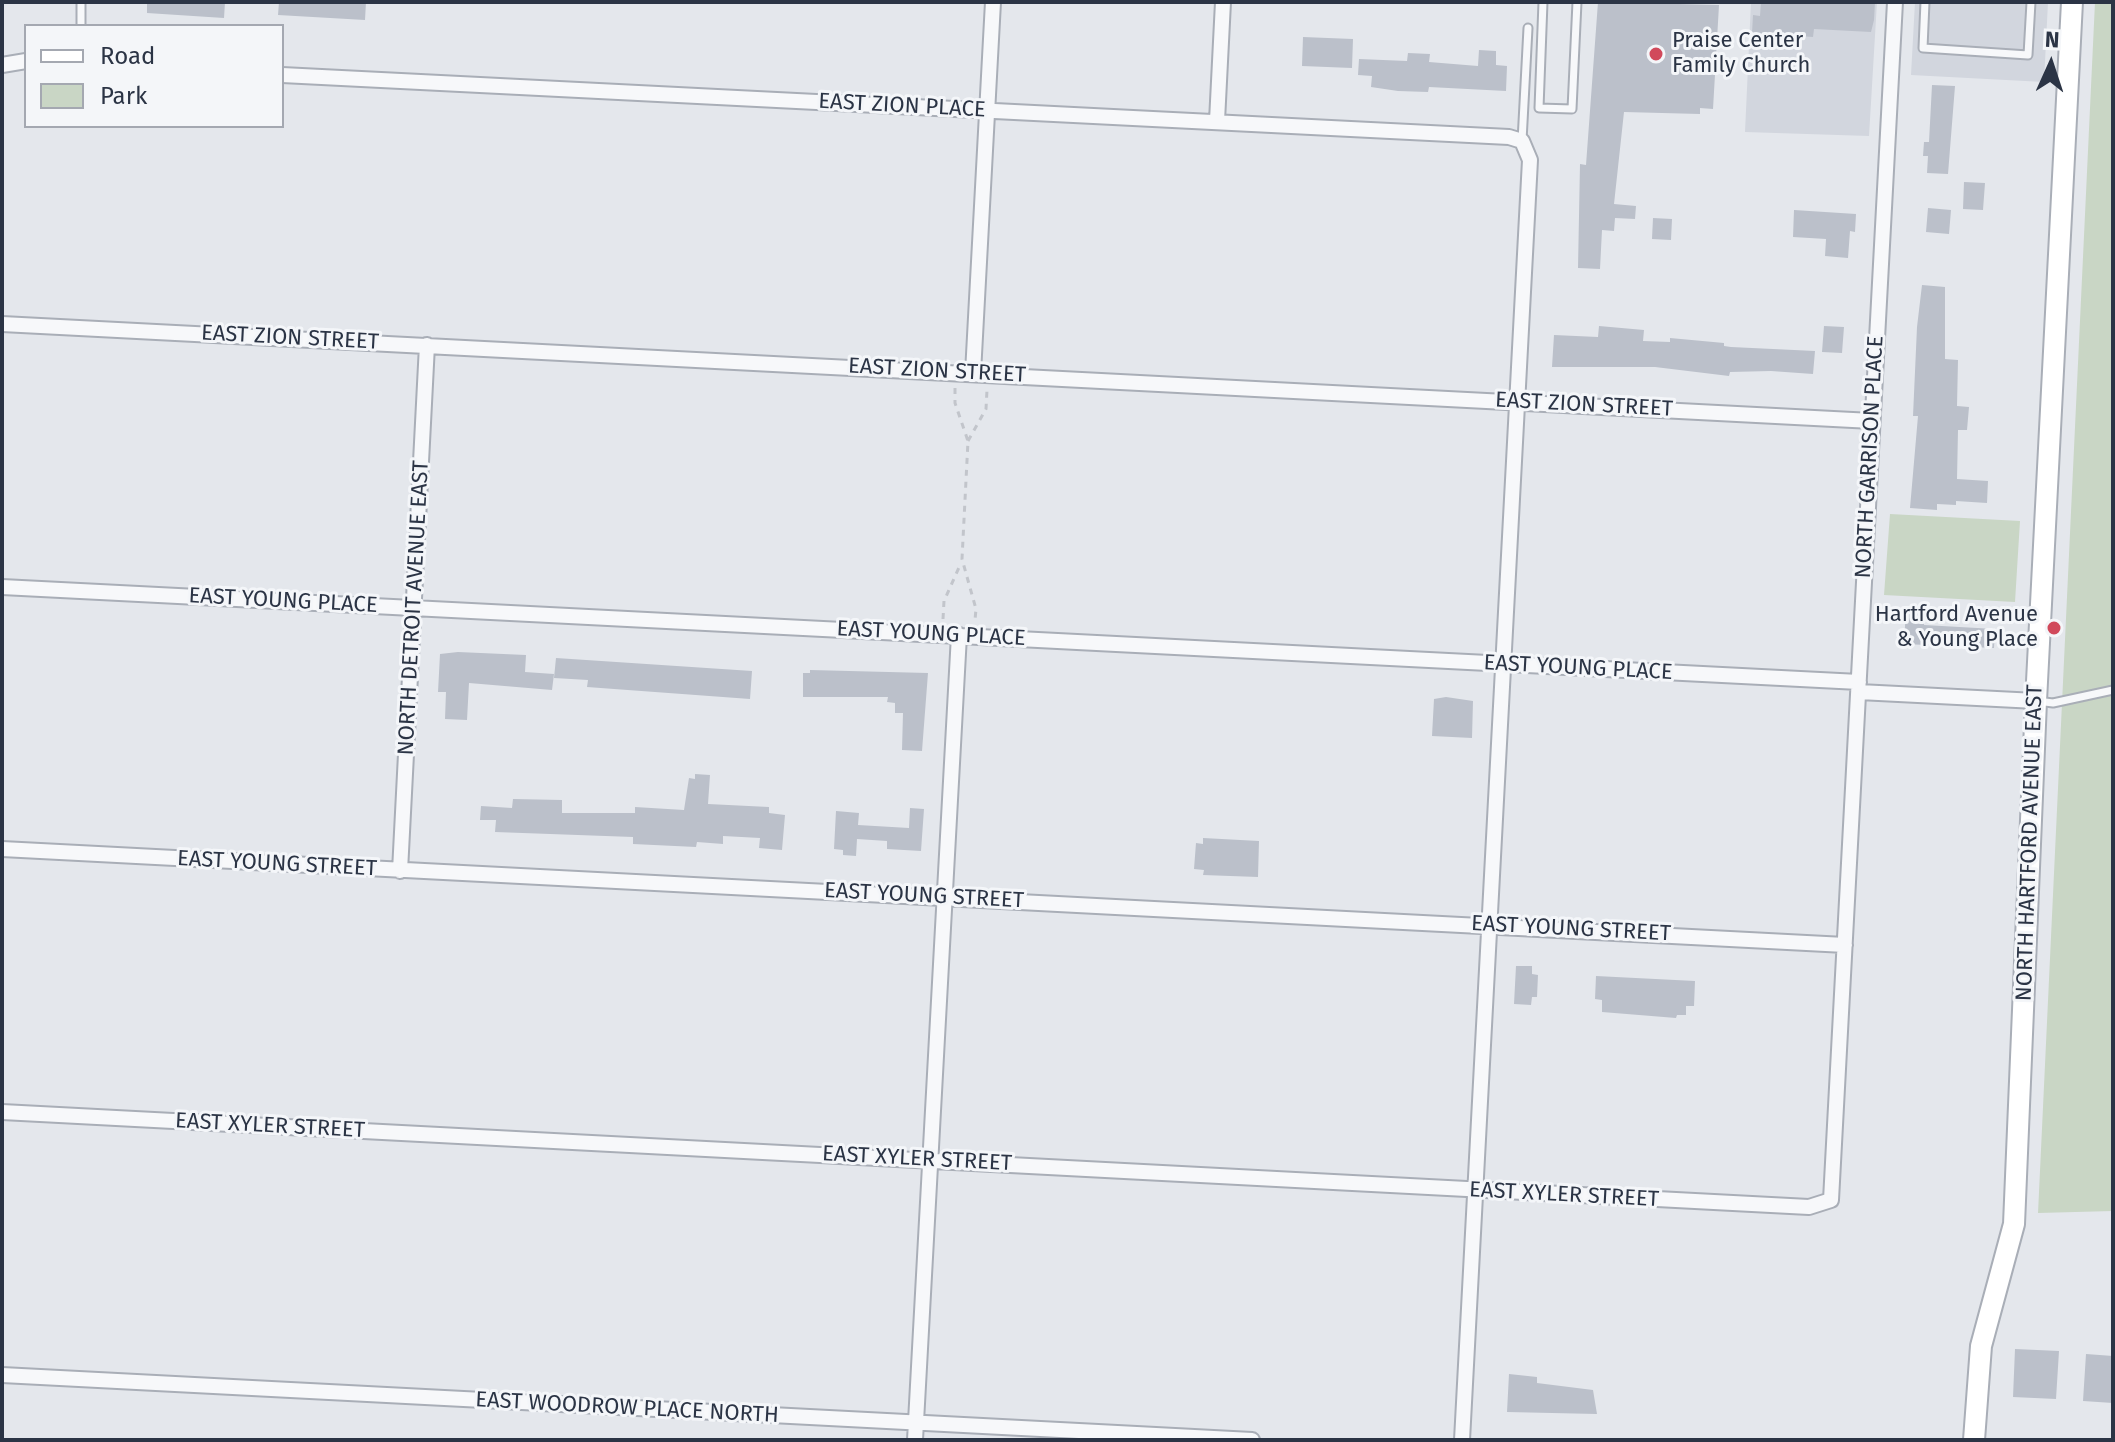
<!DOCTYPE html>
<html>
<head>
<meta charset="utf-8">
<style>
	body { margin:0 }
	#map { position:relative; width:2115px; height:1442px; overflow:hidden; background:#e4e7ec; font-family:"Fira Sans",sans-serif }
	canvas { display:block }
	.frame { position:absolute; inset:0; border:4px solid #2b3445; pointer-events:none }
	.legend { position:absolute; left:24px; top:24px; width:260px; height:104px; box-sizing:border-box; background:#f4f6f9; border:2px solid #a4a8b1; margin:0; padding:10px 14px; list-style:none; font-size:24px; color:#2b3445 }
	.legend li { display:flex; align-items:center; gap:16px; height:40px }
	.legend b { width:40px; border:2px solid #a4a8b1 }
	.north { position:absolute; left:2011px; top:24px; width:80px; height:80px; -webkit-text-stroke:6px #f4f6f9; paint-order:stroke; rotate:3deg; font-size:22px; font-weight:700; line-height:32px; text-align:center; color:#2b3445 }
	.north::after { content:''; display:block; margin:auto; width:28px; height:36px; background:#2b3445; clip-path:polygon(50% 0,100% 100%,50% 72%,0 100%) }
</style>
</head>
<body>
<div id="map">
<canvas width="2115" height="1442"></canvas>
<div class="frame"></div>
<ul class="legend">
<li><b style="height:10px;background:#fff"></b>Road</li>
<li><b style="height:22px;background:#c9d6c5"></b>Park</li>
</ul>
<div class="north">N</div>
</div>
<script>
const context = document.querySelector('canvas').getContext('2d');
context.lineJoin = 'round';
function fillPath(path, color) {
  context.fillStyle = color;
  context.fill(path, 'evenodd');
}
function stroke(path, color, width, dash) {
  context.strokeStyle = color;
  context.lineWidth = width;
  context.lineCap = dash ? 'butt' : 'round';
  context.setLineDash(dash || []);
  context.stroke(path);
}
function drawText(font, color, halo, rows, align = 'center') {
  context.font = font + ' "Fira Sans",sans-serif';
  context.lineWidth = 6;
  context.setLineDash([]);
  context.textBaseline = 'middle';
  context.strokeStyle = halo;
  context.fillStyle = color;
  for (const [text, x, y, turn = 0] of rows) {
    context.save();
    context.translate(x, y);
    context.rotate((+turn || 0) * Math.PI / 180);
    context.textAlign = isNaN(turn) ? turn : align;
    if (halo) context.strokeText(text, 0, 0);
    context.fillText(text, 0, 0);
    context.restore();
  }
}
fillPath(new Path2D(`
	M 1751,2 L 1877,2 L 1869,136 L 1745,132 Z
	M 1915,2 L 2048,2 L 2044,82 L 1911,75 Z`), '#d2d6de');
fillPath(new Path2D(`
	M 2095,2 L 2113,2 L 2113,1211 L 2038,1213 Z
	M 1890,514 L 2020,521 L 2015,602 L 1884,595 Z`), '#c9d6c5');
fillPath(new Path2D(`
	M 147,2 L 225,2 L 224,18 L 147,13 Z
	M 279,2 L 366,2 L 365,20 L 278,15 Z
	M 1598,2 L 1719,5 L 1713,109 L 1700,108 L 1700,114 L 1624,112 L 1614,204 L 1636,206 L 1635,219 L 1615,218 L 1614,231 L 1602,230 L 1600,269 L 1578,268 L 1580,164 L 1586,165 Z
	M 1761,2 L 1875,2 L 1874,20 L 1871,32 L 1814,29 L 1813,37 L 1752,33 L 1753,15 L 1760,16 Z
	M 1303,37 L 1353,39 L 1352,68 L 1302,66 Z
	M 1479,50 L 1496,51 L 1496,65 L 1507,66 L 1506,91 L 1429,87 L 1428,92 L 1398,91 L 1371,87 L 1372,76 L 1358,75 L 1359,59 L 1407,61 L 1408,53 L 1430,54 L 1429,62 L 1478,66 Z
	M 1932,85 L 1955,86 L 1948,174 L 1927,173 L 1928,156 L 1923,156 L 1924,142 L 1929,142 Z
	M 1964,182 L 1985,183 L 1983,210 L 1963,209 Z
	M 1928,208 L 1951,210 L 1949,234 L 1926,232 Z
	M 1794,210 L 1856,214 L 1855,232 L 1850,231 L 1848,258 L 1825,256 L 1826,239 L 1793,237 Z
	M 1653,218 L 1672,219 L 1671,240 L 1652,239 Z
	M 1922,285 L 1945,287 L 1945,359 L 1958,360 L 1957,406 L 1969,407 L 1967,430 L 1958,430 L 1957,479 L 1988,481 L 1987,503 L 1956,501 L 1956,505 L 1937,504 L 1937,510 L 1910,508 L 1918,416 L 1913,416 L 1917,327 Z
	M 1599,326 L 1644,330 L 1643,341 L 1670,342 L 1670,338 L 1724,343 L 1724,346 L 1731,347 L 1815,351 L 1813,374 L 1771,371 L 1730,372 L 1729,376 L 1655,367 L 1552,367 L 1554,335 L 1598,337 Z
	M 1824,326 L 1844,327 L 1842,353 L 1822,352 Z
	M 1906,609 L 1925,610 L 1924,625 L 1995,629 L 1994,648 L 1904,644 Z
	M 458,652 L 526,655 L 525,672 L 554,674 L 552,690 L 469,683 L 467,720 L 445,719 L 446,692 L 438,692 L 440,654 Z
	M 556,658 L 752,671 L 750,699 L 587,687 L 588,680 L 554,678 Z
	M 810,670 L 928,673 L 922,751 L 902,750 L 903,713 L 895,713 L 895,703 L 887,702 L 888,697 L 803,697 L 803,673 L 810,673 Z
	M 1446,697 L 1473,701 L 1472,738 L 1432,736 L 1434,699 Z
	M 695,774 L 710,775 L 708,804 L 769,807 L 769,813 L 785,815 L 782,850 L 759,848 L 760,838 L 723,836 L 723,844 L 697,842 L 696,847 L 633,844 L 633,837 L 495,832 L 496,820 L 480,820 L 481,806 L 512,808 L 513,799 L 562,800 L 562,813 L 635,813 L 635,807 L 684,810 L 689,778 L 695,779 Z
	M 910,808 L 924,809 L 921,851 L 887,849 L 887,841 L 857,839 L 856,856 L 843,855 L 843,850 L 834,849 L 836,811 L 859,813 L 858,825 L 909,828 Z
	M 1203,838 L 1259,841 L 1258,877 L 1203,875 L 1204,870 L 1194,869 L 1196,843 L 1203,844 Z
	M 1516,966 L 1532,966 L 1532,974 L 1538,975 L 1537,997 L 1532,997 L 1531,1005 L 1514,1004 Z
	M 1596,976 L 1695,981 L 1694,1006 L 1686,1006 L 1686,1015 L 1677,1015 L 1676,1018 L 1602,1012 L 1602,1000 L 1595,999 Z
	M 2015,1349 L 2059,1351 L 2056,1399 L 2013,1397 Z
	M 2086,1354 L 2113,1356 L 2113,1403 L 2083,1401 Z
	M 1509,1374 L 1537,1377 L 1537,1383 L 1593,1390 L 1597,1414 L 1507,1412 Z`), '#bbc0ca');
const lane = new Path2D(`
	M 1543,2 L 1539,108 L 1572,109 L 1577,2
	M 1925,2 L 1923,48 L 2028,55 L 2031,2
	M 81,26 L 81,2
	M 1522,141 L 1528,28
	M 2037,701 L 2053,703 L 2113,690`);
const street = new Path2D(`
	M 2,65 L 26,61
	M 282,75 L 1509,137 L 1522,141 L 1530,160 L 1462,1440
	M 1217,121 L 1223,2
	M 2,324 L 1872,421
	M 973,373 L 993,2
	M 2,587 L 1859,682
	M 1859,692 L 2036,701
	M 2,849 L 1845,945
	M 400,871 L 427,345
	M 2,1112 L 1809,1207 L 1831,1200 L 1895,2
	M 2,1375 L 1252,1440
	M 915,1440 L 959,635`);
const secondary = new Path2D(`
	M 1974,1440 L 1981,1346 L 2014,1224 L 2036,701 L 2072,2`);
stroke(lane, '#a9aeb7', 11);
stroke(street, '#a9aeb7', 18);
stroke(secondary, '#a9aeb7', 24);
stroke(new Path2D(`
	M 955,388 L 955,403 L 968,441 L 962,559 L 976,609 L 975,620
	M 968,441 L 986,409 L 987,390
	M 943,619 L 944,601 L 961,563`), '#c2c5cb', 3, [6, 6]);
stroke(lane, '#f7f8fa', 7);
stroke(street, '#f7f8fa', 14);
stroke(secondary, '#fff', 20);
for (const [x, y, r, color] of [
	[1656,54,8,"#d1495b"],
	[2054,628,8,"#d1495b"]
]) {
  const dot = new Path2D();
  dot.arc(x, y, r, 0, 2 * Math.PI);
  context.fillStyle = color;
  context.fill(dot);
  stroke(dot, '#f4f6f9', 3);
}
drawText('22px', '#2b3445', '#f4f6f9', [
	["Praise Center",1672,41],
	["Family Church",1672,66],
	["Hartford Avenue",2038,615,"right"],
	["& Young Place",2038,640,"right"]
], 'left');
drawText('22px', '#2b3445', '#f4f6f9', [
	["EAST ZION PLACE",902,106,3],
	["EAST ZION STREET",290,338,3],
	["EAST ZION STREET",937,371,3],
	["EAST ZION STREET",1584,405,3],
	["NORTH GARRISON PLACE",1870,457,-87],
	["EAST YOUNG PLACE",283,601,3],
	["NORTH DETROIT AVENUE EAST",414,608,-87],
	["EAST YOUNG PLACE",931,634,3],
	["EAST YOUNG PLACE",1578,668,3],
	["NORTH HARTFORD AVENUE EAST",2030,843,-88],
	["EAST YOUNG STREET",277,864,3],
	["EAST YOUNG STREET",924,896,3],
	["EAST YOUNG STREET",1571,929,3],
	["EAST XYLER STREET",270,1126,3],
	["EAST XYLER STREET",917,1159,3],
	["EAST XYLER STREET",1564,1195,3],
	["EAST WOODROW PLACE NORTH",627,1408,3]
]);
</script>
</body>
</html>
